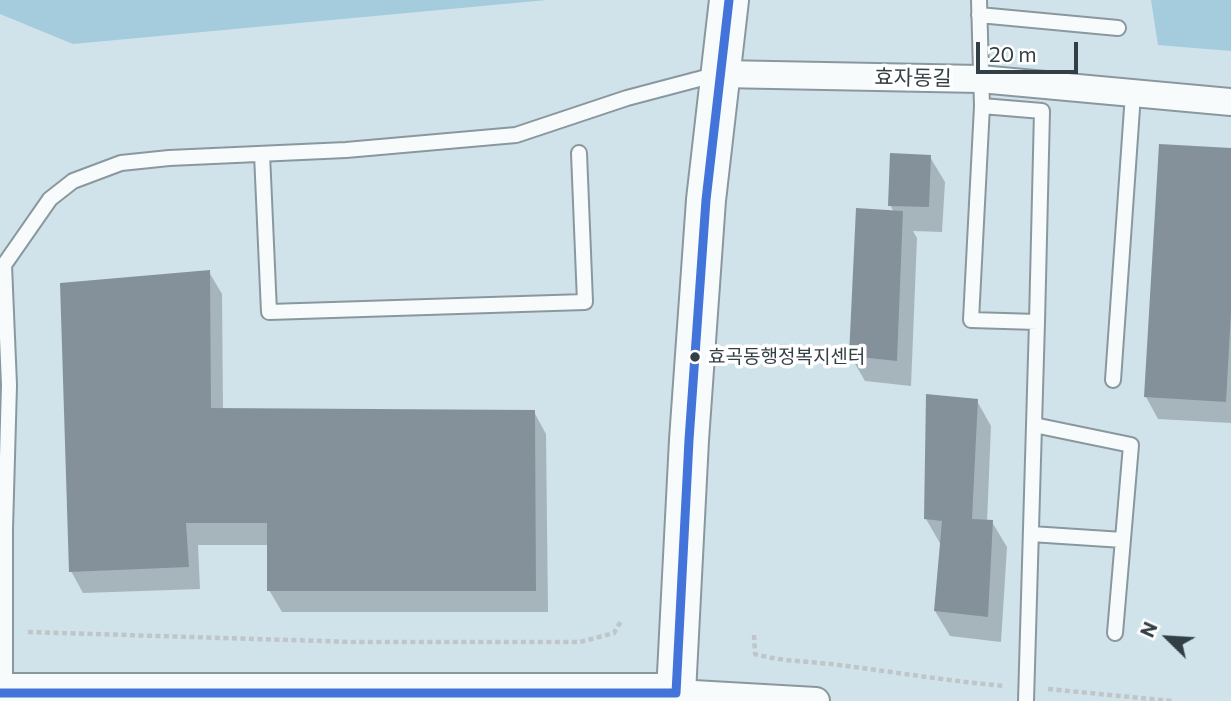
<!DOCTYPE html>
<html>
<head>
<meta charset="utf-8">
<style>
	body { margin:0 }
	#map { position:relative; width:1231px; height:701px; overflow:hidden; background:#d0e3ea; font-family:Commissioner,sans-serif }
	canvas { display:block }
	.north { position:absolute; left:1133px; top:603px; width:70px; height:70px; -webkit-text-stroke:5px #fff; paint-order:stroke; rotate:294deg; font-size:19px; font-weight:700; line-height:28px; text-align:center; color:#323f45 }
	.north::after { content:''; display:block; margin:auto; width:24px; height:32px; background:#323f45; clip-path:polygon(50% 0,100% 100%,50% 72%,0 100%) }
	.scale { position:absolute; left:976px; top:42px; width:102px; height:32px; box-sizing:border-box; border:4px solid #323f45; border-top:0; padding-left:9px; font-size:21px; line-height:24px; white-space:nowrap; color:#323f45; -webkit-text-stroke:5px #fff; paint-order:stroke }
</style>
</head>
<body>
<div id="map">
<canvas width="1231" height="701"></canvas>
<div class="north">N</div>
<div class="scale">20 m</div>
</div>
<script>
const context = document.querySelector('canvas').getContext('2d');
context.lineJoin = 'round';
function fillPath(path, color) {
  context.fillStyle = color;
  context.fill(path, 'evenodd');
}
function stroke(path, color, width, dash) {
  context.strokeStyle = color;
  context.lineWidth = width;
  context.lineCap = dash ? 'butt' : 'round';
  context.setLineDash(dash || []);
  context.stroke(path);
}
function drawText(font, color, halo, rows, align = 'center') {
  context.font = font + ' Commissioner,"Noto Sans KR",sans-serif';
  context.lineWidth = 7;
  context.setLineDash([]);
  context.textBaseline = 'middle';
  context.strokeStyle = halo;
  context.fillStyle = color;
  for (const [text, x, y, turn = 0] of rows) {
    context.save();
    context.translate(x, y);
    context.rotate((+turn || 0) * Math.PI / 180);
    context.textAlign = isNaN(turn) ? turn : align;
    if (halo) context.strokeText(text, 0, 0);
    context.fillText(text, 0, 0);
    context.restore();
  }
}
fillPath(new Path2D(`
	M 0,0 L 547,0 L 73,44 L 0,14 Z
	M 1151,0 L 1231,0 L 1231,51 L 1158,45 Z`), '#a5ccdc');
fillPath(new Path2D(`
	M 1231,149 L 1231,423 L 1158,419 L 1146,397 Z
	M 930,157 L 945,182 L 942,232 L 913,231 L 917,238 L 911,386 L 865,381 L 850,355 L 894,212 L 890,205 Z
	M 209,272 L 222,294 L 223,410 L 534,412 L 546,434 L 548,612 L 282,612 L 269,590 L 269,545 L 198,545 L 200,589 L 83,593 L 71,571 Z
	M 977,401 L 991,426 L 987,522 L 992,522 L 1007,547 L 1001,642 L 950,636 L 935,611 L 941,545 L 926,519 Z`), '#0003');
fillPath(new Path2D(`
	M 1159,144 L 1231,148 L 1231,313 L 1226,402 L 1144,397 Z
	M 890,153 L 931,155 L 929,207 L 888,206 Z
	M 856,208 L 903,211 L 897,361 L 849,356 Z
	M 210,270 L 211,408 L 535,410 L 536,591 L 267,591 L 267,523 L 186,523 L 189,567 L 69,572 L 60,283 Z
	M 926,394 L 978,399 L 972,519 L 993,520 L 988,617 L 934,611 L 942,521 L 924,519 Z`), '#84919b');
const lane = new Path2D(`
	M 979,0 L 982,106 L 971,320 L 1037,322 L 1026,701
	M 979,15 L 1118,28
	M 982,106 L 1042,111 L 1037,322
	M 262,154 L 269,312 L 585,302 L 579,153
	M 1113,380 L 1133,94
	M 1034,425 L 1131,445 L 1115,633
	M 1031,534 L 1123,540
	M 5,691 L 5,529 L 9,385 L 4,265 L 50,199 L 73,181 L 121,163 L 169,158 L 346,150 L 516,135 L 627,98 L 718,74`);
const street = new Path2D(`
	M 721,74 L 980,79 L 1231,102
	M 676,693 L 816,701`);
const secondary = new Path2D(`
	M 0,693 L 676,693 L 689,440 L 706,200 L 729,0`);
stroke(lane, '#8a989e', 18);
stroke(street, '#8a989e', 30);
stroke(secondary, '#8a989e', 42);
stroke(new Path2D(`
	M 28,632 L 354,642 L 580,642 L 614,633 L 621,621
	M 754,635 L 755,654 C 783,662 810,661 839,665 C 894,672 949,681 1004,686
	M 1048,689 L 1172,701`), '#bfc5c8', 4.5, [5, 3.5]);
stroke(lane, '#f8fbfc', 14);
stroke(street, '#f8fbfc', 26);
stroke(secondary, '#f8fbfc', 38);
stroke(new Path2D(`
	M 0,693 L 676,693 L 689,440 L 706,200 L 729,0`), '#4374d9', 9);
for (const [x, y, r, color] of [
	[695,357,6,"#323f45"]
]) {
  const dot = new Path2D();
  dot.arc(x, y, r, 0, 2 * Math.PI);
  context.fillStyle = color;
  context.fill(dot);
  stroke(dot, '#fff', 2.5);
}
drawText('19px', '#323f45', '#fff', [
	["효곡동행정복지센터",708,357]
], 'left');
drawText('21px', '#323f45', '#fff', [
	["효자동길",913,78,1]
]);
</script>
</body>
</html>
